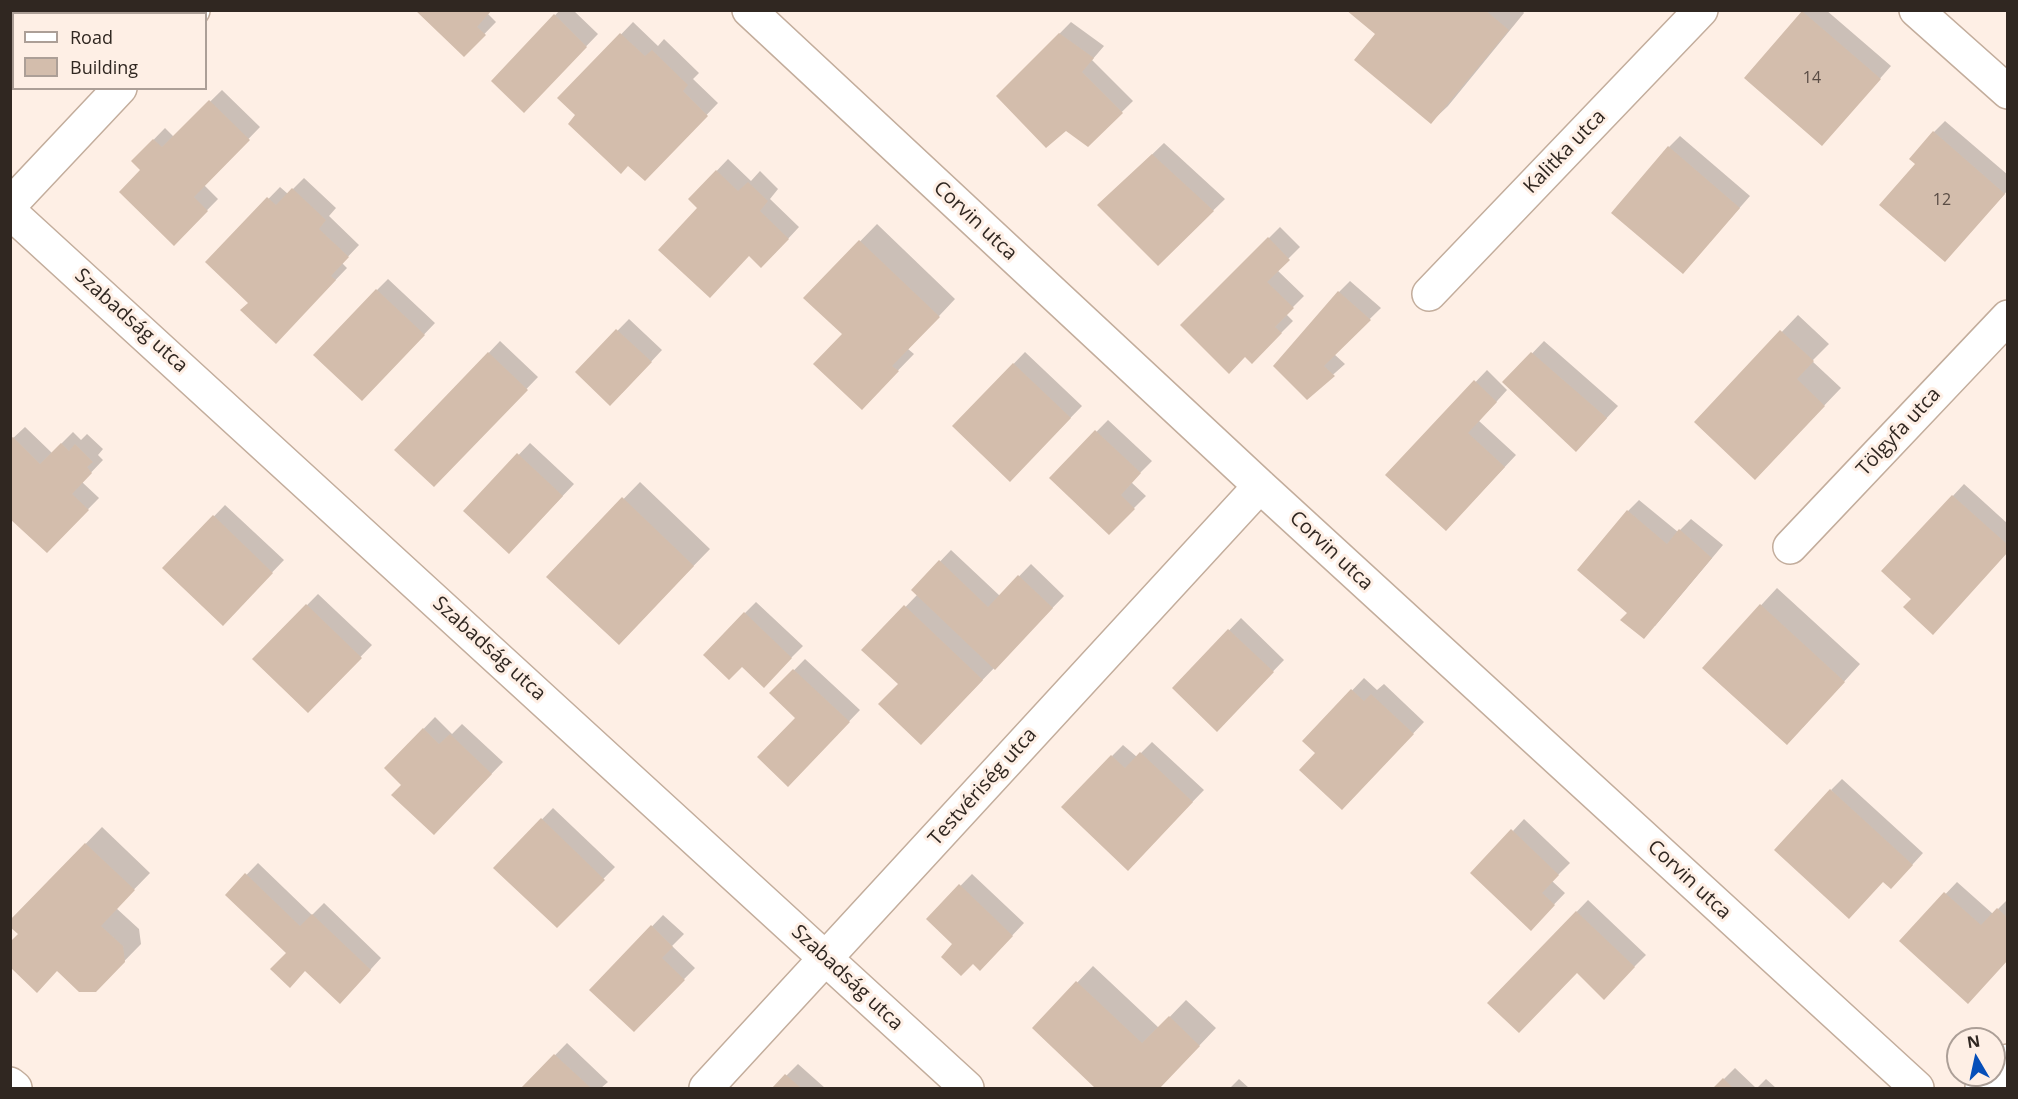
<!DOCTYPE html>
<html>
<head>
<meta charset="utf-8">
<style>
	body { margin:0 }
	#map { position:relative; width:2018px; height:1099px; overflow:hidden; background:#feefe5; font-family:"Open Sans",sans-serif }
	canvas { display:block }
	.frame { position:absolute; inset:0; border:12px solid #302721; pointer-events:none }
	.legend { position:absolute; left:12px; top:12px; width:195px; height:78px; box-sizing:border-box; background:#feefe5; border:2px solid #ac9f97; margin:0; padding:8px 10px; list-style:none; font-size:18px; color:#302721 }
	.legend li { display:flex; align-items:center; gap:12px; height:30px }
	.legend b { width:30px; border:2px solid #ac9f97 }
	.north { position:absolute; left:1946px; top:1027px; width:60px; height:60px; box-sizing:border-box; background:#feefe5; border:2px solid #ac9f97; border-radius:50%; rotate:351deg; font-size:16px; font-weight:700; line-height:24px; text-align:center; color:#302721 }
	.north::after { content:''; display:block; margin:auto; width:21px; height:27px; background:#064fb9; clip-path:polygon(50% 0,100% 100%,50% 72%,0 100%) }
</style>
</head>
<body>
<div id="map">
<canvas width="2018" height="1099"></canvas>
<div class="frame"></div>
<ul class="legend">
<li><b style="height:8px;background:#fff"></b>Road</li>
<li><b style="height:16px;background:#d3bdac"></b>Building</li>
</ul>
<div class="north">N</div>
</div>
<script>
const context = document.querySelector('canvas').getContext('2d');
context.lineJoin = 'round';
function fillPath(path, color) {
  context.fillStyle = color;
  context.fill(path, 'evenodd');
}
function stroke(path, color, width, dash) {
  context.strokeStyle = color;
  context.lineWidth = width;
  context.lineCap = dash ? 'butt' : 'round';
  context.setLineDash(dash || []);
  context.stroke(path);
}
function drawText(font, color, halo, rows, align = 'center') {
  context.font = font + ' "Open Sans",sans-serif';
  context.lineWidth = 6;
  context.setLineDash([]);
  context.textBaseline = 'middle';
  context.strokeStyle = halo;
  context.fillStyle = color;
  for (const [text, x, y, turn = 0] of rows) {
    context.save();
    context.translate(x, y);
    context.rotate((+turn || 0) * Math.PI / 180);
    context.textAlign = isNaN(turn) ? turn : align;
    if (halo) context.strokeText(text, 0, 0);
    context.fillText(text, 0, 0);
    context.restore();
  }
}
fillPath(new Path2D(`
	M 417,10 L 488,14 L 496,22 L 464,55 Z
	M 560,10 L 573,10 L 598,34 L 524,111 L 493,81 Z
	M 1349,10 L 1522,10 L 1524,13 L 1448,106 L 1431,122 L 1377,34 Z
	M 1805,10 L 1826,10 L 1891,66 L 1833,132 L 1746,78 Z
	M 633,22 L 658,46 L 664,39 L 699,73 L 693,79 L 718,103 L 645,179 L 560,98 Z
	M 1071,22 L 1104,46 L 1092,60 L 1133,101 L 1088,145 L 1066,129 L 998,96 Z
	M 222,90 L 260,127 L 204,185 L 218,199 L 174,244 L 142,170 L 133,161 L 165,128 L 174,137 Z
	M 1945,121 L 2008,175 L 2008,190 L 1956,248 L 1917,164 L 1934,132 Z
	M 1680,136 L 1750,196 L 1694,260 L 1669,147 Z
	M 1164,143 L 1225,199 L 1158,264 L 1111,194 Z
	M 728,159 L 751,181 L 760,171 L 778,189 L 770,199 L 799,227 L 773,255 L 700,208 L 690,199 Z
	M 304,178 L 336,208 L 329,216 L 359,245 L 342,263 L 347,268 L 276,342 L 250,303 L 207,262 L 280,187 L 288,194 Z
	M 877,224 L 955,299 L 908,349 L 914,354 L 878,391 L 844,334 L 805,298 Z
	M 1280,227 L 1300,247 L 1277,270 L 1304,296 L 1286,314 L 1293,321 L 1264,350 L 1245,355 L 1182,325 Z
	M 388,279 L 435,323 L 373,388 L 377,290 Z
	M 1350,281 L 1381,308 L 1334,354 L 1345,364 L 1307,398 L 1339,292 Z
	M 1798,315 L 1829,344 L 1812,361 L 1841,388 L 1771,461 L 1696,422 Z
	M 629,319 L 662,350 L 622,393 L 577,372 Z
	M 500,341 L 538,377 L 434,485 L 397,450 Z
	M 1544,341 L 1618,406 L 1587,439 L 1505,382 Z
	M 1025,352 L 1082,406 L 1010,480 L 954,426 Z
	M 1487,370 L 1507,390 L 1479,421 L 1516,455 L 1457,518 L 1387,475 Z
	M 1108,420 L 1152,461 L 1131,482 L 1146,496 L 1109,533 L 1051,478 Z
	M 25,427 L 52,453 L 73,432 L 81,440 L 87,434 L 103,449 L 98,455 L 103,460 L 82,482 L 99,498 L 47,551 L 10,441 Z
	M 530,443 L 574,484 L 520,541 L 465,511 Z
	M 640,482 L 710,549 L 635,626 L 548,577 Z
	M 1964,484 L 2008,524 L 2008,551 L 1913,599 L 1883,571 Z
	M 1639,500 L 1678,532 L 1691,519 L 1723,545 L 1655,626 L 1629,613 L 1628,511 Z
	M 225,505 L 284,560 L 234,612 L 164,568 Z
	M 951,550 L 1000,596 L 1031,564 L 1064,596 L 932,732 L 900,684 L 864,650 L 917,595 L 913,590 Z
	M 1777,588 L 1860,664 L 1803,727 L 1704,667 Z
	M 318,594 L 372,645 L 308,711 L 254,659 Z
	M 756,602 L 803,646 L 764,685 L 742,665 L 745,613 Z
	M 1241,618 L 1284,660 L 1228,718 L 1174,688 Z
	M 805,659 L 860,710 L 788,785 L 798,718 L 772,693 Z
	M 1364,678 L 1377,690 L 1384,684 L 1424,722 L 1353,797 L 1317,753 L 1304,741 Z
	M 435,717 L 452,734 L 462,724 L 503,762 L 434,833 L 403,785 L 386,768 Z
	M 1152,742 L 1204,790 L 1139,857 L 1112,756 L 1123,745 L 1137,757 Z
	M 1842,779 L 1923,853 L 1902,876 L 1831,790 Z
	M 553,808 L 615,867 L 557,926 L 495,868 Z
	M 1524,819 L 1570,863 L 1552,881 L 1565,893 L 1542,917 L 1513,831 Z
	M 102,827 L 150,873 L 116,908 L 139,929 L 141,944 L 95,991 L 10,922 Z
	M 258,863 L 312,915 L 324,903 L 381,958 L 351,991 L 288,953 L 227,895 Z
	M 972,874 L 1024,923 L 992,957 L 954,944 L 928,919 Z
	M 1957,882 L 1993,914 L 2008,899 L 2008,959 L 1901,941 Z
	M 1588,900 L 1646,955 L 1604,997 L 1577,972 L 1489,1003 Z
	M 663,915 L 684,934 L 672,946 L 695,968 L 634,1030 L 591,990 Z
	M 1093,966 L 1159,1028 L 1186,1000 L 1216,1028 L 1159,1088 L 1098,1088 L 1034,1028 Z
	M 567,1043 L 608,1082 L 601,1088 L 523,1088 Z
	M 798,1064 L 825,1088 L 774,1088 Z
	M 1735,1068 L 1756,1088 L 1715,1088 Z
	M 1239,1079 L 1249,1088 L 1230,1088 Z
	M 1766,1079 L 1776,1088 L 1757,1088 Z`), '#0003');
fillPath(new Path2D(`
	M 10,10 L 44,10 L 42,14 L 14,14 L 14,45 L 10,49 Z
	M 415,10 L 492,10 L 477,27 L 486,35 L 464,57 Z
	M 1346,10 L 1485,10 L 1509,30 L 1431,124 L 1354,60 L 1375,34 Z
	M 1802,11 L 1881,79 L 1822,146 L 1744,78 Z
	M 554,14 L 587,47 L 524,113 L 491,81 Z
	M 620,33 L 645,56 L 652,50 L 688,85 L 683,91 L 708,116 L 645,181 L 628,166 L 621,174 L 568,124 L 575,115 L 557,98 Z
	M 1059,33 L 1094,58 L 1082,72 L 1123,113 L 1088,147 L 1066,131 L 1046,148 L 996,96 Z
	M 209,100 L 250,140 L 194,197 L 208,211 L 174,246 L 119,192 L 140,170 L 131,161 L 153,139 L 162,147 Z
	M 1933,131 L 2005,194 L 1945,262 L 1879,205 L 1915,164 L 1909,159 Z
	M 1668,146 L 1740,208 L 1683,274 L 1611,213 Z
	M 1152,154 L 1214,211 L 1158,266 L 1097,205 Z
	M 716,170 L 738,191 L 748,182 L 768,201 L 760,211 L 789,239 L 761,268 L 749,256 L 710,298 L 658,250 L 697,208 L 688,199 Z
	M 292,188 L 326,220 L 319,229 L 349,257 L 331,276 L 336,280 L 276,344 L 240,310 L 248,303 L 205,262 L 267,197 L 276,205 Z
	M 1268,237 L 1290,260 L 1267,282 L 1294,308 L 1275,327 L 1282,333 L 1252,364 L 1245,357 L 1229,374 L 1180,325 Z
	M 859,240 L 940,317 L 892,366 L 899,371 L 862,410 L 813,364 L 842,334 L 803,298 Z
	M 376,289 L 425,335 L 362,401 L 313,355 Z
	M 1338,291 L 1371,320 L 1324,366 L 1335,376 L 1307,400 L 1273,366 Z
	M 616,329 L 652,362 L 610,406 L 575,372 Z
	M 1780,330 L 1814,361 L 1797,379 L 1825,406 L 1755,480 L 1694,422 Z
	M 488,352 L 528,390 L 434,487 L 394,450 Z
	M 1531,352 L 1607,418 L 1576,452 L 1502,382 Z
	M 1013,363 L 1071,418 L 1010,482 L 952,426 Z
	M 1474,380 L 1497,402 L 1468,433 L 1505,467 L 1446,531 L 1385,475 Z
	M 1095,430 L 1141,473 L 1121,495 L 1135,509 L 1109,535 L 1049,478 Z
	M 13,437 L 40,464 L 61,443 L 69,451 L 75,444 L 93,462 L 87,467 L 92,473 L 72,494 L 89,510 L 47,553 L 10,519 L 10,439 Z
	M 517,453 L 563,496 L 509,554 L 463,511 Z
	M 1952,495 L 2008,545 L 2008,552 L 1933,635 L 1903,607 L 1911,599 L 1881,571 Z
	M 622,497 L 694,566 L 619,645 L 546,577 Z
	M 1627,510 L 1667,544 L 1679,529 L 1712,558 L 1644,639 L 1620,620 L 1627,613 L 1577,570 Z
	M 213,515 L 273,573 L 223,626 L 162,568 Z
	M 939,560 L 988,607 L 1018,575 L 1053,608 L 995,670 L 911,590 Z
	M 306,604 L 362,658 L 308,713 L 252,659 Z
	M 1760,604 L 1845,682 L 1787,745 L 1702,668 Z
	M 904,605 L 983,680 L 921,745 L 878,704 L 898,684 L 861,650 Z
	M 744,612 L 792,658 L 764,688 L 742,667 L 729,680 L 703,655 Z
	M 1228,629 L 1274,672 L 1217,732 L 1172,688 Z
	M 793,669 L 850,722 L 788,787 L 757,757 L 795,718 L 769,693 Z
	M 1351,689 L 1364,701 L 1371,694 L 1414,734 L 1342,810 L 1299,770 L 1315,753 L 1302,741 Z
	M 423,728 L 439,744 L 450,734 L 492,774 L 434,835 L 391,795 L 401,785 L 384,768 Z
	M 1140,752 L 1193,802 L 1128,871 L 1061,807 L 1111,755 L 1125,768 Z
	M 1830,789 L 1913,865 L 1891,889 L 1883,882 L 1849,919 L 1774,850 Z
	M 541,818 L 605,880 L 557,928 L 493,868 Z
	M 1511,829 L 1559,875 L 1542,893 L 1555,905 L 1531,931 L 1470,873 Z
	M 85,843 L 135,890 L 101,926 L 123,946 L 125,962 L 96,992 L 79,992 L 57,971 L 37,993 L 10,967 L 10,942 L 18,934 L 10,927 L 10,920 Z
	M 245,873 L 300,926 L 312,914 L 371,970 L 340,1004 L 305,971 L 290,988 L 270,969 L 286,953 L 225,895 Z
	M 959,884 L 1013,936 L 980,971 L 973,964 L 961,976 L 941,957 L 952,944 L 926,919 Z
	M 1944,892 L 1981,925 L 1997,908 L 2008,918 L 2008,960 L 1968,1004 L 1899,941 Z
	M 1576,911 L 1635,967 L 1604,1000 L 1577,973 L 1519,1033 L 1487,1003 Z
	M 651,925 L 673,947 L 662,958 L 685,980 L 634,1032 L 589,990 Z
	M 1076,981 L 1142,1043 L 1169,1016 L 1200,1046 L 1160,1088 L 1095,1088 L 1032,1028 Z
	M 554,1054 L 591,1088 L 521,1088 Z
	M 785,1074 L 801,1088 L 772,1088 Z
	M 1723,1078 L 1733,1088 L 1713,1088 Z`), '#d3bdac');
const street = new Path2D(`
	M 749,10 L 1260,486 L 1917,1088
	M 190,14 L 193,10
	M 10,205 L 120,88
	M 10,212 L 967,1088
	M 1429,294 L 1701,10
	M 1790,547 L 2008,317
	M 10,1084 L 15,1088
	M 706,1088 L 1260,486
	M 1982,1088 L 2008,1061`);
const secondary = new Path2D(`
	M 1916,10 L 2008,92`);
stroke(street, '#c3ad9c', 36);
stroke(secondary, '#c3ad9c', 36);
stroke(street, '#fff', 33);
stroke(secondary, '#fff', 33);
drawText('16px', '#594c44', null, [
	["14",1812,78],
	["12",1942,200]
]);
drawText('20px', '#302721', '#feefe5', [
	["Kalitka utca",1565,152,-46],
	["Corvin utca",975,221,43],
	["Szabadság utca",131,321,42],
	["Tölgyfa utca",1899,432,-47],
	["Corvin utca",1331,551,43],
	["Szabadság utca",489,649,42],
	["Testvériség utca",983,787,-48],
	["Corvin utca",1689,880,43],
	["Szabadság utca",847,978,43]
]);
</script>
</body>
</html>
